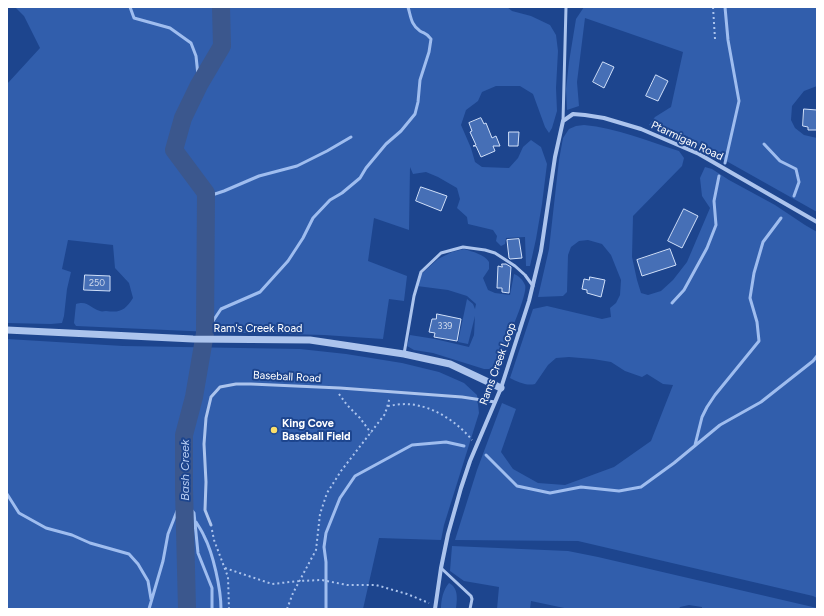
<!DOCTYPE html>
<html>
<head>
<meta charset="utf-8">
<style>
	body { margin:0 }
	#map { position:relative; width:824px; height:616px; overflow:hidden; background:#1d458e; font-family:Figtree,sans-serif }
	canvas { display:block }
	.frame { position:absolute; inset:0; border:8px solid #fff; pointer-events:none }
</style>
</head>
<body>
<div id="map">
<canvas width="824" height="616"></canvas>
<div class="frame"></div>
</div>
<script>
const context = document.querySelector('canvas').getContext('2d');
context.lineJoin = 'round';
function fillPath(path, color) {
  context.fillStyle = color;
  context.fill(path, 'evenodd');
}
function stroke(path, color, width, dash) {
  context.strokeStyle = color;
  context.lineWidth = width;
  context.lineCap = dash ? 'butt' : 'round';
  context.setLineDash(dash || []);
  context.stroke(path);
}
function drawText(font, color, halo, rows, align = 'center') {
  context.font = font + ' Figtree,sans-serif';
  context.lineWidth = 4;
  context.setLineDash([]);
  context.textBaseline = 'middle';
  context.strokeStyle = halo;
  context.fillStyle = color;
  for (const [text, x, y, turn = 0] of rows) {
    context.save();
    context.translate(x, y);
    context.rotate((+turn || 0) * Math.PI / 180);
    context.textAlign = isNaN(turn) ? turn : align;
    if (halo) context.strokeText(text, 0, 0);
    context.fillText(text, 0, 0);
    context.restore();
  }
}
fillPath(new Path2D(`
	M 15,7 L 507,7 L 512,11 L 531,16 L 550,25 L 556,35 L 558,51 L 556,88 L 557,111 L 552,128 L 549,133 L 545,127 L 533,94 L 520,86 L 496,86 L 482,92 L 478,101 L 466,110 L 461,125 L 471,148 L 475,162 L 482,167 L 509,168 L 518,158 L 523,147 L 531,140 L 541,147 L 547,164 L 542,204 L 536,239 L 530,266 L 526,266 L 525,237 L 506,238 L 505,244 L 501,246 L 496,241 L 497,236 L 493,230 L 468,224 L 467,217 L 457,208 L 460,199 L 457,188 L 438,177 L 426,172 L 413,174 L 410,167 L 409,230 L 374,218 L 368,261 L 407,276 L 404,301 L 389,299 L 383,339 L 324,335 L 212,332 L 76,326 L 74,323 L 76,304 C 88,300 90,308 100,311 C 102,312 104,311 106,311 C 121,313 125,310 133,298 L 129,283 L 115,268 L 113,245 L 68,240 L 62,269 L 71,272 L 67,289 L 64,316 L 62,323 L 51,324 L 7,323 L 7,84 L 40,48 L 24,16 Z
	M 584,7 L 817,7 L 817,86 L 804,91 L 792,106 L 791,120 L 795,128 L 804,135 L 817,138 L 817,212 L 721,158 L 685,139 L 649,125 L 655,117 L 671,107 L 683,52 L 585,18 L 577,82 L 579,106 L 567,110 L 566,89 L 569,62 L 576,19 Z
	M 584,125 C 617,128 648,141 679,151 L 684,158 L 682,166 L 633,216 L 632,257 L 637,280 L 641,293 L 648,295 L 661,291 L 673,280 L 687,262 L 710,208 L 702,196 L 700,178 L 705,167 L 712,169 L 729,180 L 775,205 L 805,225 L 817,232 L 817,598 L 813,596 L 578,541 L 455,540 L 477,470 L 502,403 L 516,409 L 501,452 L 513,469 L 538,483 L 565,485 L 614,467 L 651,441 L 673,385 L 663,384 L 647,374 L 642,377 L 625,371 L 611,362 L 593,359 L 569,357 L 556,358 L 548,365 L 535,384 C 526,386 518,382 510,378 L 533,309 L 547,306 L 602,319 L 611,317 L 610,308 L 616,303 L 620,295 L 621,280 L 611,255 L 602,244 L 588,240 L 579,241 L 571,247 L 568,255 L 567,292 L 563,296 L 538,297 L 549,249 L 559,160 L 563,138 L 569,129 L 576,126 Z
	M 464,249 C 473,252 484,254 489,262 L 489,269 L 483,278 L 488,290 L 495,293 L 510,295 L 514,274 C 519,276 523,280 525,285 C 529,294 501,354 496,366 L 492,369 L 484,369 L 433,353 L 414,350 L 407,346 L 410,335 L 435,339 L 469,347 L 474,335 L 475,316 L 468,344 L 458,342 L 467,299 L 473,304 L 475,309 L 476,304 L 467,296 L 448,290 L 417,286 L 419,276 L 438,259 L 452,252 Z
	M 7,339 L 123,346 L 300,349 L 346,354 L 402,363 L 439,372 L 464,383 L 477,395 L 479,413 L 444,525 L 441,540 L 379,538 L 363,609 L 7,609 Z
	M 452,546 L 568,551 L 598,557 L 817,608 L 817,609 L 702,609 L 702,607 L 689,605 L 680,607 L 679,609 L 569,609 L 531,601 L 530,609 L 497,609 L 499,587 L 464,581 L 450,571 Z
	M 449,583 C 459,588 457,600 456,609 L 441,609 C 441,600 443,590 449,583 Z`), '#315eac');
stroke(new Path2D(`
	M 130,7 L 134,18 L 170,28 L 191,43 L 196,56 L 199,85
	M 764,144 L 780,161 L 796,169 L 799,182 L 794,196
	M 725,163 L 739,101 L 728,40 L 725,7
	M 206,197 L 224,191 L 259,176 L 297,166 L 327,151 L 351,137
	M 672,303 L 684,290 L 707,248 L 716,225 L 714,201 L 719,176
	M 205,333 L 221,309 L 260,292 L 288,261 L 303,238 L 313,218 L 330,200 L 342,193 L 360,178 L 366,168 L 386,144 L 401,131 L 415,114 L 418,102 L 420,80 L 429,52 L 431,39 C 427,33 425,34 420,31 C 411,25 411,17 408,7
	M 695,445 L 702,417 L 707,407 L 715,395 L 759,341 L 757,322 L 750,298 L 754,273 L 763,242 L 781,218
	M 486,455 L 517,486 L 550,493 L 581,487 L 619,491 L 641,487 L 674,463 L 720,425 L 761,402 L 813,361 L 817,356
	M 7,494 L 19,513 L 46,528 L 72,535 L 90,543 L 129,554 L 138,564 L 148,581 L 151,599
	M 196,522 C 199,527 202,531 204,536 C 213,553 221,589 221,609
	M 149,609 L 163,561 L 168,534 L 177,511 L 184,501 L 194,513 L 198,553 L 212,588 L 212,609
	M 326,609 L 326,562 L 324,547 L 326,533 L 340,498 L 355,476 L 412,445 L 446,442 L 464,446`), '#9fbdef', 3);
stroke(new Path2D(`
	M 187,609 L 184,489 L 184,435 L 194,397 L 205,333 L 206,193 L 174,150 L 183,118 L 199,85 L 222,46 L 221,7`), '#3b578d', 18);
const building = new Path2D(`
	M 603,62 L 614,67 L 604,88 L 593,82 Z
	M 656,75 L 668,81 L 658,101 L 646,96 Z
	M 804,109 L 817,110 L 817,130 L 808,130 L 808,127 L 803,126 Z
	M 481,118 L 484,124 L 486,123 L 492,138 L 496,136 L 500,146 L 493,146 L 495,151 L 481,157 L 476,146 L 473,146 L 476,145 L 470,132 L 472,131 L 469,123 Z
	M 509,132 L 519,132 L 518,146 L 509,146 Z
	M 421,187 L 447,196 L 441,211 L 416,201 Z
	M 684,209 L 698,216 L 682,248 L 668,241 Z
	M 519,239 L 522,258 L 510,259 L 509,258 L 507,240 Z
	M 670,249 L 676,265 L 642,276 L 637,260 Z
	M 502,264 L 506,264 L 511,267 L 509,293 L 502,292 L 502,288 L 497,288 L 498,266 L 502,267 Z
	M 85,275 L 110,276 L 110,291 L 84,290 Z
	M 590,277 L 605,280 L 601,297 L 587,293 L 587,290 L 582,289 L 584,279 L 589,280 Z
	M 437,314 L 461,319 L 457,341 L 434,337 L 435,333 L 429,332 L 432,319 L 436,319 Z`);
fillPath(building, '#466fb6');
stroke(building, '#d1e0f9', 1);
stroke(new Path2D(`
	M 713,7 L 715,39
	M 339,394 L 347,405 L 360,418 L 371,433
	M 388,406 C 398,404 410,403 420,406 C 439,410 460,425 472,440
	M 212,530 L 214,540 L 228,577 L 229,609
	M 225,568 L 272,584 L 299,581 L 322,580 L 347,585 L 376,585 L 407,594 L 429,603
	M 287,609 L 293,593 L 316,550 L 320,514 L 327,493 L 341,471 L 385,414 L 390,397`), '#acc4ed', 2, [2, 3]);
stroke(new Path2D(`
	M 563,121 L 566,7
	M 404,354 L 414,296 L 421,272 L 441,253 L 463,247 L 485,250 L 495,253 L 515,266 L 525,275 L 533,286
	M 211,525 L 205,510 L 206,482 L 204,444 L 206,418 L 211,397 L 220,387 L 236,384 L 251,384 L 340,388 L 462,397 L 495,402
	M 441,568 L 471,596 L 472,599 L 470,609`), '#acc4ed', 3);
stroke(new Path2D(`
	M 435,609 L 441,568 L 448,534 L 461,488 L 470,461 L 501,388 L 529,301 L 541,251 L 555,157 L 563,121 L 573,114 L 585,115 L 604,118 L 641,129 L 699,154 L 817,222`), '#acc4ed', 4);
stroke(new Path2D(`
	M 7,330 L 193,339 L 310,340 L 404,354 L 450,364 L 501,388`), '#acc4ed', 7);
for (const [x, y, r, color] of [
	[274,430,4,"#fcdf6a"]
]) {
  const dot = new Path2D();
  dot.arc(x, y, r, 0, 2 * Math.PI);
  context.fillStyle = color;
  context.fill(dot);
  stroke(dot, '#1d458e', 1.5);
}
drawText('9px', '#d1dbed', null, [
	["250",97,283],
	["339",445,326]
]);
drawText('11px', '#fff', '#1d458e', [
	["Ptarmigan Road",687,141,25],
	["Ram's Creek Road",258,329],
	["Rams Creek Loop",498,364,-70],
	["Baseball Road",287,377,3]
]);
drawText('bold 11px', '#fff', '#1d458e', [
	["King Cove",282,424],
	["Baseball Field",282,437]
], 'left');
drawText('italic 12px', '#b8cef4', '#1d458e', [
	["Bash Creek",185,470,-90]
]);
</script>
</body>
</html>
